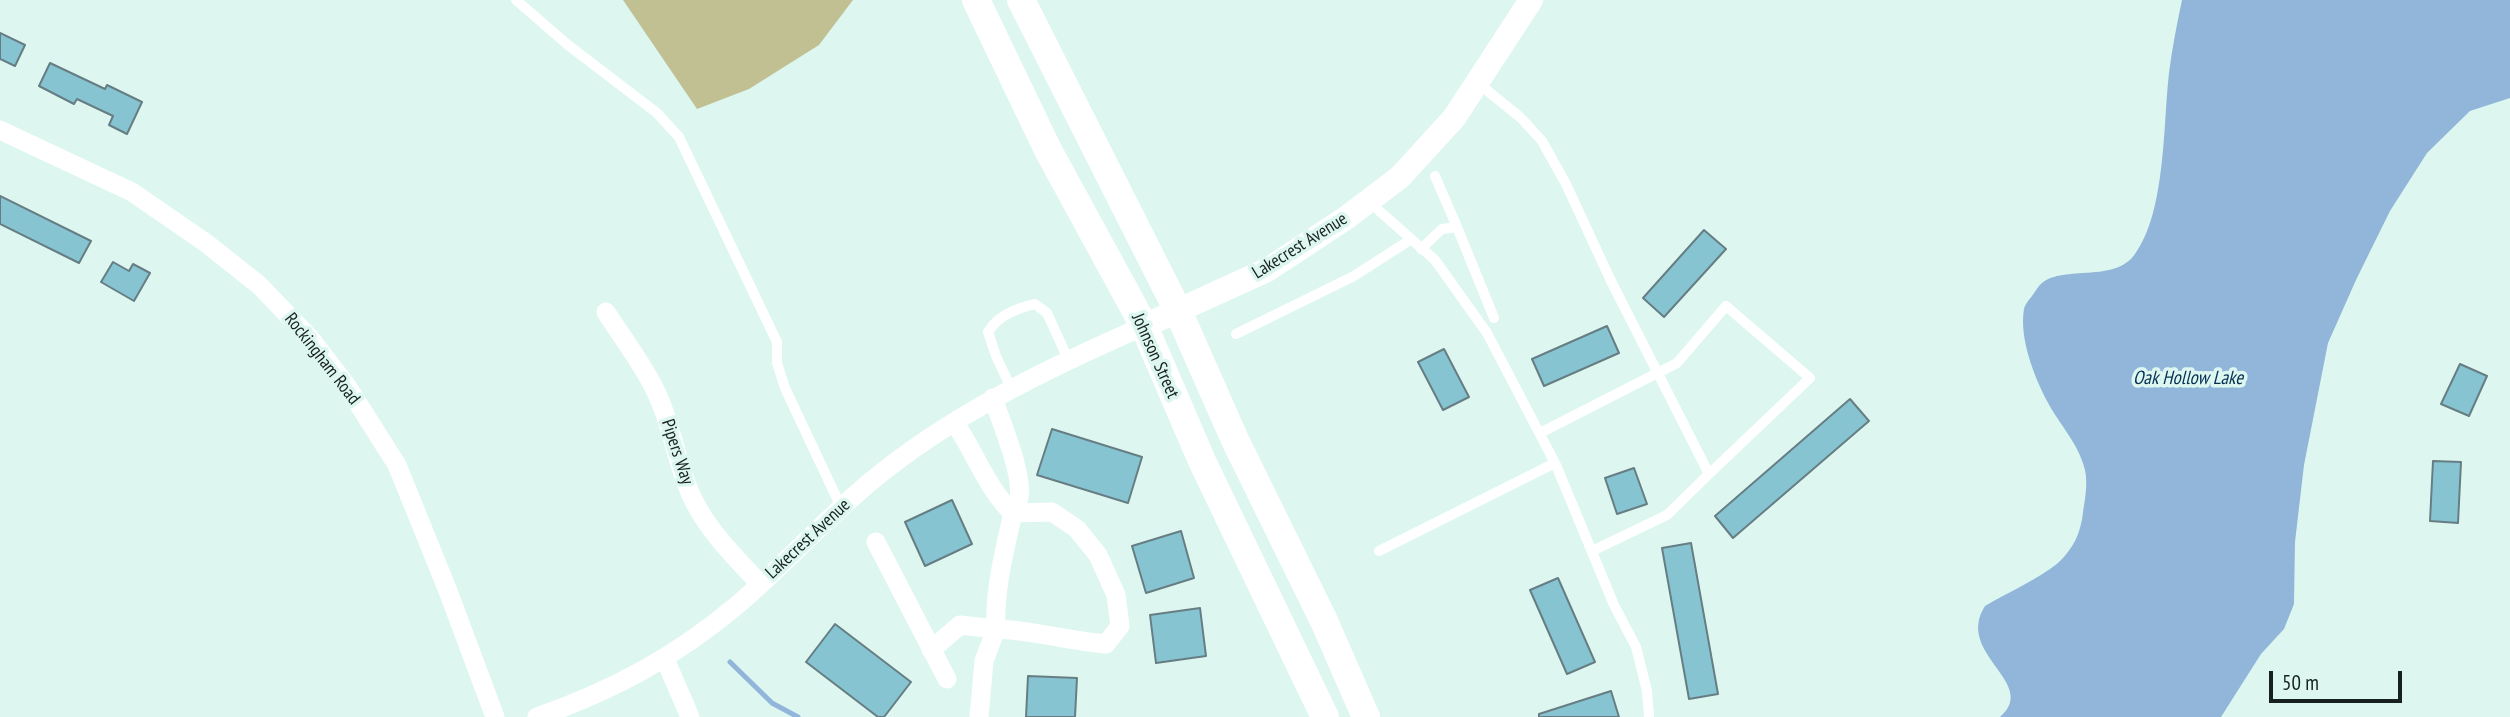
<!DOCTYPE html>
<html>
<head>
<meta charset="utf-8">
<style>
	body { margin:0 }
	#map { position:relative; width:2510px; height:717px; overflow:hidden; background:#ddf7f0; font-family:"PT Sans Narrow",sans-serif }
	canvas { display:block }
	.scale { position:absolute; left:2269px; top:671px; width:133px; height:32px; box-sizing:border-box; border:4px solid #17211e; border-top:0; padding-left:9px; font-size:21px; line-height:24px; white-space:nowrap; color:#17211e; -webkit-text-stroke:5px #ddf7f0; paint-order:stroke }
</style>
</head>
<body>
<div id="map">
<canvas width="2510" height="717"></canvas>
<div class="scale">50 m</div>
</div>
<script>
const context = document.querySelector('canvas').getContext('2d');
context.lineJoin = 'round';
function fillPath(path, color) {
  context.fillStyle = color;
  context.fill(path, 'evenodd');
}
function stroke(path, color, width, dash) {
  context.strokeStyle = color;
  context.lineWidth = width;
  context.lineCap = dash ? 'butt' : 'round';
  context.setLineDash(dash || []);
  context.stroke(path);
}
function drawText(font, color, halo, rows, align = 'center') {
  context.font = font + ' "PT Sans Narrow",sans-serif';
  context.lineWidth = 7;
  context.setLineDash([]);
  context.textBaseline = 'middle';
  context.strokeStyle = halo;
  context.fillStyle = color;
  for (const [text, x, y, turn = 0] of rows) {
    context.save();
    context.translate(x, y);
    context.rotate((+turn || 0) * Math.PI / 180);
    context.textAlign = isNaN(turn) ? turn : align;
    if (halo) context.strokeText(text, 0, 0);
    context.fillText(text, 0, 0);
    context.restore();
  }
}
fillPath(new Path2D(`
	M 623,0 L 853,0 L 819,45 L 749,89 L 697,109 Z`), '#c0c093');
fillPath(new Path2D(`
	M 2182,0 L 2510,0 L 2510,98 L 2470,111 L 2427,153 L 2390,211 L 2356,280 L 2328,343 L 2304,465 L 2295,542 L 2294,604 L 2284,629 L 2261,654 L 2221,717 L 2000,717 C 2040,683 1954,654 1985,606 C 2007,593 2038,579 2058,563 C 2073,549 2081,533 2083,512 C 2085,499 2088,484 2085,470 C 2079,444 2059,424 2047,401 C 2034,376 2019,338 2024,309 C 2025,304 2029,300 2032,296 C 2035,292 2038,286 2042,283 C 2064,265 2115,283 2135,254 C 2166,211 2163,125 2169,73 C 2172,48 2177,24 2182,0 Z`), '#91b6da');
stroke(new Path2D(`
	M 730,662 L 772,703 L 798,717`), '#91b6da', 5);
const building = new Path2D(`
	M 0,33 L 25,45 L 15,66 L 0,59 Z
	M 50,63 L 105,89 L 107,85 L 142,102 L 127,134 L 109,125 L 113,116 L 77,99 L 74,104 L 39,86 Z
	M 0,196 L 91,241 L 79,263 L 0,224 Z
	M 1704,230 L 1726,249 L 1664,317 L 1643,298 Z
	M 113,262 L 129,271 L 133,264 L 150,273 L 134,301 L 101,282 Z
	M 1607,326 L 1619,353 L 1544,386 L 1532,359 Z
	M 1444,349 L 1469,397 L 1443,410 L 1418,362 Z
	M 2460,364 L 2487,376 L 2469,416 L 2441,404 Z
	M 1850,399 L 1869,421 L 1733,538 L 1715,516 Z
	M 1052,429 L 1142,457 L 1128,503 L 1037,475 Z
	M 2433,461 L 2461,462 L 2458,523 L 2430,521 Z
	M 1634,468 L 1647,504 L 1617,514 L 1605,478 Z
	M 952,500 L 972,544 L 925,566 L 905,522 Z
	M 1181,531 L 1194,578 L 1146,593 L 1132,546 Z
	M 1691,543 L 1718,694 L 1689,699 L 1662,548 Z
	M 1558,578 L 1595,662 L 1567,674 L 1530,590 Z
	M 1200,608 L 1206,656 L 1156,663 L 1150,615 Z
	M 835,624 L 911,682 L 884,717 L 878,717 L 806,662 Z
	M 1028,676 L 1077,678 L 1075,717 L 1026,717 Z
	M 1611,691 L 1619,717 L 1539,717 L 1539,714 Z`);
fillPath(building, '#87c4d2');
stroke(building, '#667e83', 2);
stroke(new Path2D(`
	M 516,0 L 568,45 L 657,113 L 679,137 L 777,342 L 777,363 L 785,388 L 841,507
	M 1478,83 L 1521,118 L 1542,141 L 1566,184 L 1611,281 L 1709,474 L 1667,515 L 1592,551
	M 1435,176 L 1457,227
	M 1368,201 L 1435,260 L 1487,333 L 1556,465 L 1614,605 L 1636,647 L 1647,691 L 1649,717
	M 1421,249 L 1442,229 L 1457,227 L 1494,318
	M 1236,334 L 1354,276 L 1410,240
	M 1011,388 L 996,356 L 988,332 C 998,315 1017,308 1035,304 L 1047,313 L 1068,359
	M 1540,433 L 1677,363 L 1726,306 L 1810,378 L 1709,474
	M 1379,551 L 1555,463`), '#fff', 10);
stroke(new Path2D(`
	M 0,130 L 132,192 L 206,243 L 259,285 L 310,338 L 347,386 L 397,465 L 448,591 L 495,717
	M 606,312 C 623,339 644,365 657,394 C 674,430 677,470 696,505 C 712,535 737,559 760,584
	M 954,422 C 974,450 988,491 1013,513 L 1052,512 L 1077,529 L 1098,555 L 1116,595 L 1120,626 L 1106,644 C 1068,641 1033,630 996,629 L 984,661 L 979,717
	M 876,542 L 947,679
	M 931,650 L 960,625 L 996,629 C 994,592 1004,553 1012,517 C 1013,510 1018,504 1019,497 C 1023,473 1001,422 993,398
	M 665,659 L 690,717
	M 537,717 C 612,691 675,657 736,606 C 787,563 831,512 885,470 C 963,409 1053,366 1144,326`), '#fff', 19);
stroke(new Path2D(`
	M 1144,326 L 1267,270 L 1346,218 L 1400,177 L 1454,118 L 1531,0`), '#fff', 24);
stroke(new Path2D(`
	M 976,0 L 1048,150 L 1144,326 L 1202,461 L 1325,717
	M 1021,0 L 1178,311 L 1235,440 L 1324,621 L 1366,717`), '#fff', 28);
drawText('18px', '#17211e', '#ddf7f0', [
	["Lakecrest Avenue",1300,246,-32],
	["Johnson Street",1155,356,66],
	["Rockingham Road",322,359,52],
	["Pipers Way",677,452,72],
	["Lakecrest Avenue",808,539,-43]
]);
drawText('italic 19px', '#053053', '#ddf7f0', [
	["Oak Hollow Lake",2188,379]
]);
</script>
</body>
</html>
